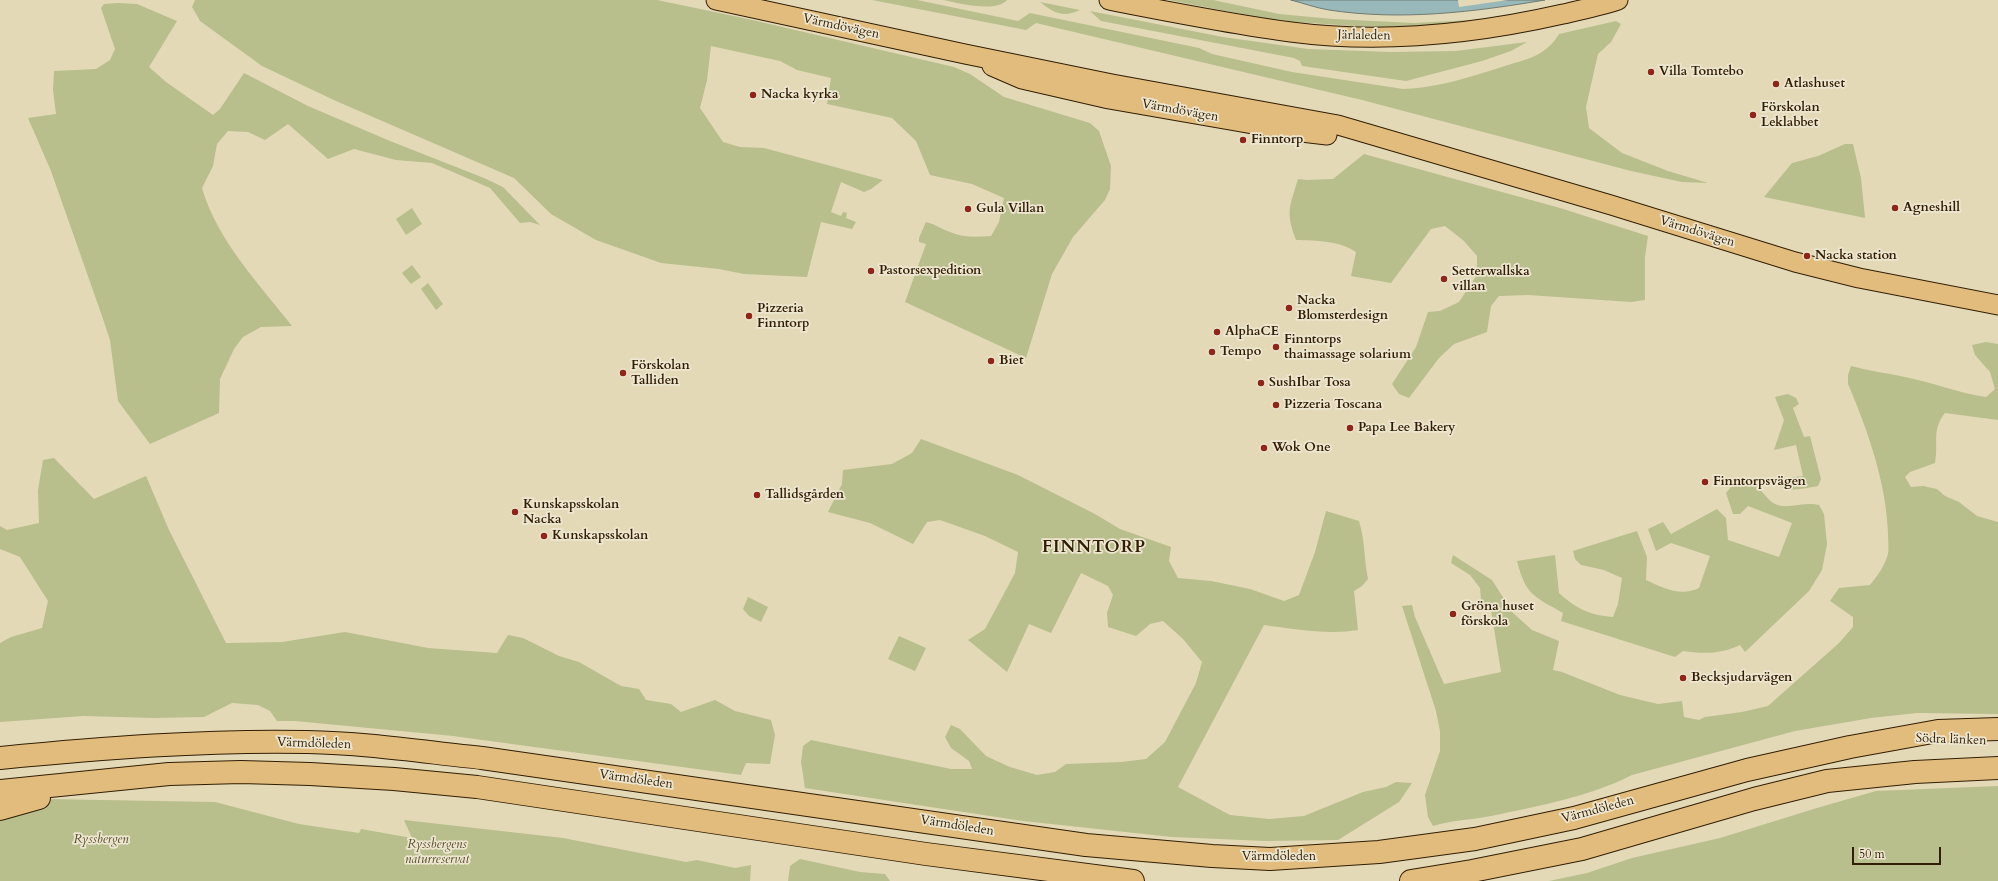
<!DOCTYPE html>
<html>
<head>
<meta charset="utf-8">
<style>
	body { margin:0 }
	#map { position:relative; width:1998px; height:881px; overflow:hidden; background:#e3d9b7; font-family:Cardo,serif }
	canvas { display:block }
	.scale { position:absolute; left:1852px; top:847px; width:89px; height:18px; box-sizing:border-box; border:2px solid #311d03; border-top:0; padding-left:5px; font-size:12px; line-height:14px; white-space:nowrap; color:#311d03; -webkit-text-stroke:3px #ede6d0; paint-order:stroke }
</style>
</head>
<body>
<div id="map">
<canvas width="1998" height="881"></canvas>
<div class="scale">50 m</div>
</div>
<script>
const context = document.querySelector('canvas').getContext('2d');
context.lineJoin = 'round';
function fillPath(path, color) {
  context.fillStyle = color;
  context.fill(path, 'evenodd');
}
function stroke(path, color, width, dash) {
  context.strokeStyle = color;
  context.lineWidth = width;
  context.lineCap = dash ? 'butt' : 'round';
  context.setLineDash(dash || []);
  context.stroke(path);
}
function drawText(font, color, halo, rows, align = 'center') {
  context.font = font + ' Cardo,serif';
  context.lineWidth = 3.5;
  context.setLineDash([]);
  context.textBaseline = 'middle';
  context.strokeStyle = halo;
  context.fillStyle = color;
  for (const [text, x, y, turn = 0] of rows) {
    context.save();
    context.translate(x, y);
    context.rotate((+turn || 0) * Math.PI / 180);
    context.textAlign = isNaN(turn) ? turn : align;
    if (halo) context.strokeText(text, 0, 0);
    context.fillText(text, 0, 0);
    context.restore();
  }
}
fillPath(new Path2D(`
	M 195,0 L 657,0 L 748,19 L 954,67 L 970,74 L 1004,97 L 1090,123 L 1099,131 L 1111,166 L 1110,189 L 1105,200 L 1073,237 L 1052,274 L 1026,358 L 905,302 L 926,244 L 919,242 L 919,238 L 926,222 C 935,224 941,229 950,232 C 963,238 977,237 991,236 L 999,222 L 1004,198 L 972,184 L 930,175 L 916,141 L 892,118 L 827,104 L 831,78 L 797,70 L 780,61 L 711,46 L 707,80 L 700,108 L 723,142 L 740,147 L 764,148 L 883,180 L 871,189 L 864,192 L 841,182 L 831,212 L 841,216 L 843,212 L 847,213 L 846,218 L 856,222 L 852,229 L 821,222 L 807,277 L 744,274 L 719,269 L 661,263 L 596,240 L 551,214 L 514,178 L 336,101 L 262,66 L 200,21 L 192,7 Z
	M 872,0 L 917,0 L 1018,21 L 1030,13 L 1199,48 L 1212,54 L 1292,72 L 1403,89 C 1437,88 1470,77 1502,67 C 1513,63 1527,60 1537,55 C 1546,50 1554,43 1559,34 L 1616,21 L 1621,24 L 1611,42 L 1598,54 L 1586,107 L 1589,128 L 1622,153 L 1668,171 L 1708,183 L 1682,182 L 1631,171 L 1362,100 L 1036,23 L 1026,30 Z
	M 943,0 L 1007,0 C 996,13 958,3 943,0 Z
	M 1168,0 L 1213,0 L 1279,14 L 1333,19 L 1414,23 L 1491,19 L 1566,4 L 1542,14 L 1414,27 L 1372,27 L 1278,21 Z
	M 1040,2 L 1080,10 C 1063,18 1054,13 1040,2 Z
	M 118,3 L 137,4 L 177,21 L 149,67 L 166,82 L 213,115 L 220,109 L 244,73 L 308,106 L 390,141 L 484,178 L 503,187 L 540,225 L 530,222 L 520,223 L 490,188 L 432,163 L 396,160 L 354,149 L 328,159 L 288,124 L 265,140 L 248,132 L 228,131 L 217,144 L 213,166 L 202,188 C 217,240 259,284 292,326 L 261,327 L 243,337 L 234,349 L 220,379 L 219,413 L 150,444 L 118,401 L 110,340 L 102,316 L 51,171 L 28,118 L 56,114 L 53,90 L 54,71 L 96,69 L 110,60 L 115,49 L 101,8 L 104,4 Z
	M 1090,11 L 1223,37 L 1308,49 L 1391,52 L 1456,51 L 1527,42 L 1511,51 L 1482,61 L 1406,81 L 1302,66 L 1300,61 L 1294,58 L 1101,21 Z
	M 1845,144 L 1853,144 L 1861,178 L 1865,218 L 1764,197 L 1792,163 L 1818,156 Z
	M 1364,154 L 1560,208 L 1648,236 L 1645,257 L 1645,300 L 1631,302 L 1528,295 L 1499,296 L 1491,306 L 1487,332 L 1454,344 L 1439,358 L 1409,398 L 1399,394 L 1392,384 L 1416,347 L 1428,312 L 1440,311 L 1459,302 L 1477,275 L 1477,256 L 1464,241 L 1445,226 L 1431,229 L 1391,283 L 1351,276 L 1356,252 C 1338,240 1317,241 1296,240 C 1285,212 1290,206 1298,179 L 1307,180 L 1333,179 Z
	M 412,208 L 422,224 L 406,235 L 396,219 Z
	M 412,265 L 421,277 L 411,284 L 402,273 Z
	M 428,283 L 443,304 L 436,310 L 421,289 Z
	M 1986,342 L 1998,344 L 1998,420 L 1945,413 C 1931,431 1939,442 1935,463 L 1910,472 L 1905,477 L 1911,487 L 1923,486 L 1937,489 L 1945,496 L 1959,502 L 1977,516 L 1998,522 L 1998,714 L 1917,713 L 1871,718 L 1795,731 L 1632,775 C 1589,797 1538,806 1491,816 C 1471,820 1452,820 1433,826 L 1428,817 L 1425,795 L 1440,751 L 1440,731 L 1436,711 L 1402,606 L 1412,605 L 1415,617 L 1444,684 L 1501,672 L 1491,610 L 1482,611 L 1480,588 L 1470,575 L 1451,563 L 1453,555 L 1492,580 L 1513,613 L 1532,630 L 1559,641 L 1553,670 L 1562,672 L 1620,695 L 1658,704 L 1682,701 L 1684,717 L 1699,720 L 1705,717 L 1742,712 L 1768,706 L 1839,643 L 1853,627 L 1853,617 L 1830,601 L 1839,588 L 1870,585 C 1878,575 1884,567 1888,554 C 1889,548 1888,540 1888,533 C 1886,482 1868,431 1848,384 L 1848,375 L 1851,366 C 1869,371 1887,373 1905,377 C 1932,382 1958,393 1986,397 L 1995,389 L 1990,372 L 1975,355 L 1972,345 Z
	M 1788,394 L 1796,398 L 1799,404 L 1793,408 L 1804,437 L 1810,436 L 1821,479 L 1818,486 C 1805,488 1789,493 1777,485 L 1778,479 L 1803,476 L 1796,445 L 1774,450 L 1784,420 L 1775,397 Z
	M 921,439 L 1018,475 L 1095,514 L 1120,529 L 1171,547 L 1169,561 L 1178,578 L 1211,581 L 1250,589 L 1284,601 L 1299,595 L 1315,552 L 1326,511 L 1359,521 C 1365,540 1364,559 1368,579 L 1362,586 L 1354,591 L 1358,630 C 1330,635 1292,629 1264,625 L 1178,787 L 1230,815 L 1269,819 L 1304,816 L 1363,792 L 1386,787 L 1396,782 L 1412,783 L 1399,802 L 1338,840 L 1265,841 L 1172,837 L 1023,821 L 805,788 L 801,762 L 803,746 L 811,740 L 951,769 L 972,769 L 969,761 L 951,748 L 945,737 L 951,725 L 960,729 L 986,756 L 1010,767 L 1037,775 L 1055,772 L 1066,764 L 1121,762 L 1146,759 L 1165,742 L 1196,683 L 1202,662 L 1183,639 L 1163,621 L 1150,624 L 1136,636 L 1108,627 L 1107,613 L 1113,595 L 1108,586 L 1081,573 L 1051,633 L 1029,624 L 1007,672 L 968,640 L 985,629 L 1015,573 L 1018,552 L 985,536 L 940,520 L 927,522 L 913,544 L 870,523 L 828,512 L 842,484 L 843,470 L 892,464 L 912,453 Z
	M 54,458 L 94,499 L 146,476 L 169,530 L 226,643 L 282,642 L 345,632 L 428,648 L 497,653 L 508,635 L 523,638 L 559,656 L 579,662 L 621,686 L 639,689 L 646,700 L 671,704 L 681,712 L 715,700 L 735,711 L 771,720 L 775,735 L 770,764 L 746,763 L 741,775 L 453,736 L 295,721 L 277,721 L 270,711 L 258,705 L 232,703 L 204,717 L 154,718 L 83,716 L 0,722 L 0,643 L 11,637 L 42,628 L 48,601 L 20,557 L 0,549 L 0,526 L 7,530 L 39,523 L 38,490 L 43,460 Z
	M 1740,482 L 1753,482 C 1760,488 1766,498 1773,503 C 1786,511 1804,501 1819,505 L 1824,514 L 1827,544 L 1822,570 L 1809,591 L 1745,652 L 1740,645 C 1722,654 1703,654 1683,651 L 1675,657 L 1561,621 L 1563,613 C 1534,596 1526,596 1517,561 L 1555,555 L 1559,593 C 1577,609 1589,615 1613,617 L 1618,604 L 1622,578 L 1604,570 L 1581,565 L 1575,559 L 1573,551 L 1637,531 L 1647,557 L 1646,580 C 1663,588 1681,597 1699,588 L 1710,556 L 1671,543 L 1656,551 L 1648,529 L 1663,522 L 1671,534 L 1717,509 L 1726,518 L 1728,540 L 1779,557 L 1792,523 L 1748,506 L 1740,514 L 1733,514 L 1726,493 L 1731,487 Z
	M 748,597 L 768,607 L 761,622 L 749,616 L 743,609 Z
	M 899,636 L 926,648 L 915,671 L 888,659 Z
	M 1998,786 L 1998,881 L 1549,881 L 1587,873 L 1632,858 L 1720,838 L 1817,808 L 1876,791 Z
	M 46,799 L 215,802 L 299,824 L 359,833 L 361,829 L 412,838 L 404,820 L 563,838 L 686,862 L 697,860 L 735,868 L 751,865 L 750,881 L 0,881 L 0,813 Z
	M 800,859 L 860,872 L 885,874 L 890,881 L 788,881 L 790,866 Z`), '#b8be8c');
const water = new Path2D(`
	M 1291,0 L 1545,0 C 1474,12 1401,21 1329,10 C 1316,8 1303,3 1291,0 Z`);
fillPath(water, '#99b8b9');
stroke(water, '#6f7a70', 1);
fillPath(new Path2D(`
	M 1458,0 L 1508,0 L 1459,7 Z`), '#e3d9b7');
const major = new Path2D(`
	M 716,0 L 965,54 L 1112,84 L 1338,125 L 1611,205 L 1795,262 L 1859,278 L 1998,305
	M 1109,0 C 1170,12 1230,24 1291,32 C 1381,44 1475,34 1563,14 C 1581,10 1600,6 1618,0
	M 992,66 L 1022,79 L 1109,99 L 1293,131 L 1327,135`);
const highway = new Path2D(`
	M 0,758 C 102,748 205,740 307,742 C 366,743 424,752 482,758 L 1086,845 L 1212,856 L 1270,859 L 1379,852 L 1475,839 L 1574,818 L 1747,770 L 1850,747 L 1938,731 L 1998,729
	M 0,791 L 169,774 L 241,772 L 310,774 L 394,779 L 477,787 L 926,854 L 1133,881
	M 0,809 L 39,798
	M 1411,881 L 1472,871 L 1582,849 L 1754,799 L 1827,781 L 1915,772 L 1998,768`);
stroke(major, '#311d03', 21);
stroke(highway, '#311d03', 24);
stroke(major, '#e2bc7c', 19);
stroke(highway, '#e2bc7c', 22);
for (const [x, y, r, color] of [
	[1651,72,4,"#8f2418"],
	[1776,84,4,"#8f2418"],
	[753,95,4,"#8f2418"],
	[1753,115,4,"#8f2418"],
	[1243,140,4,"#8f2418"],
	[1895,208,4,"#8f2418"],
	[968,209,4,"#8f2418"],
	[1807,256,4,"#8f2418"],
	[871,271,4,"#8f2418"],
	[1444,279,4,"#8f2418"],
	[1289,308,4,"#8f2418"],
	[749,316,4,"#8f2418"],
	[1217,332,4,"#8f2418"],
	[1276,347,4,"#8f2418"],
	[1212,352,4,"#8f2418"],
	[991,361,4,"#8f2418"],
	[623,373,4,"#8f2418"],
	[1261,383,4,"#8f2418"],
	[1276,405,4,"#8f2418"],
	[1350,428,4,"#8f2418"],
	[1264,448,4,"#8f2418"],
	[1705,482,4,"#8f2418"],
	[757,495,4,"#8f2418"],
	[515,512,4,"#8f2418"],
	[544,536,4,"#8f2418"],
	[1453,614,4,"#8f2418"],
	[1683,678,4,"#8f2418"]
]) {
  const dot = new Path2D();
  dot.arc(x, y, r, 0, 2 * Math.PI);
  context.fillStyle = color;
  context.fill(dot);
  stroke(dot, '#ede6d0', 1.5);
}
drawText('13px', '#311d03', '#ede6d0', [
	["Värmdövägen",841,27,12],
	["Järlaleden",1364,36,1],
	["Värmdövägen",1180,111,10],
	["Värmdövägen",1697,232,17],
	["Södra länken",1951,740,2],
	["Värmdöleden",314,744,2],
	["Värmdöleden",636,780,8],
	["Värmdöleden",1598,810,-15],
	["Värmdöleden",957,826,9],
	["Värmdöleden",1279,857]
]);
drawText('bold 13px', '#311d03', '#ede6d0', [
	["Villa Tomtebo",1659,72],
	["Atlashuset",1784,84],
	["Nacka kyrka",761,95],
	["Förskolan",1761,108],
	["Leklabbet",1761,123],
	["Finntorp",1251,140],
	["Agneshill",1903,208],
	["Gula Villan",976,209],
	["Nacka station",1815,256],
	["Pastorsexpedition",879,271],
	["Setterwallska",1452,272],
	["villan",1452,287],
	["Nacka",1297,301],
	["Blomsterdesign",1297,316],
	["Pizzeria",757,309],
	["Finntorp",757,324],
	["AlphaCE",1225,332],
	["Finntorps",1284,340],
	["thaimassage solarium",1284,355],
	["Tempo",1220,352],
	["Biet",999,361],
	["Förskolan",631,366],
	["Talliden",631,381],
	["SushIbar Tosa",1269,383],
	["Pizzeria Toscana",1284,405],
	["Papa Lee Bakery",1358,428],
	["Wok One",1272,448],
	["Finntorpsvägen",1713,482],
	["Tallidsgården",765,495],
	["Kunskapsskolan",523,505],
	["Nacka",523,520],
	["Kunskapsskolan",552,536],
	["Gröna huset",1461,607],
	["förskola",1461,622],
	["Becksjudarvägen",1691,678]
], 'left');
drawText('italic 13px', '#5a4d2c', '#ede6d0', [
	["Ryssbergen",101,840],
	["Ryssbergens",437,845],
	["naturreservat",437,860]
]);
context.letterSpacing = '1px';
drawText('bold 17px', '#311d03', '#ede6d0', [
	["FINNTORP",1094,548]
]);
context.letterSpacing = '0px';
</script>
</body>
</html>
